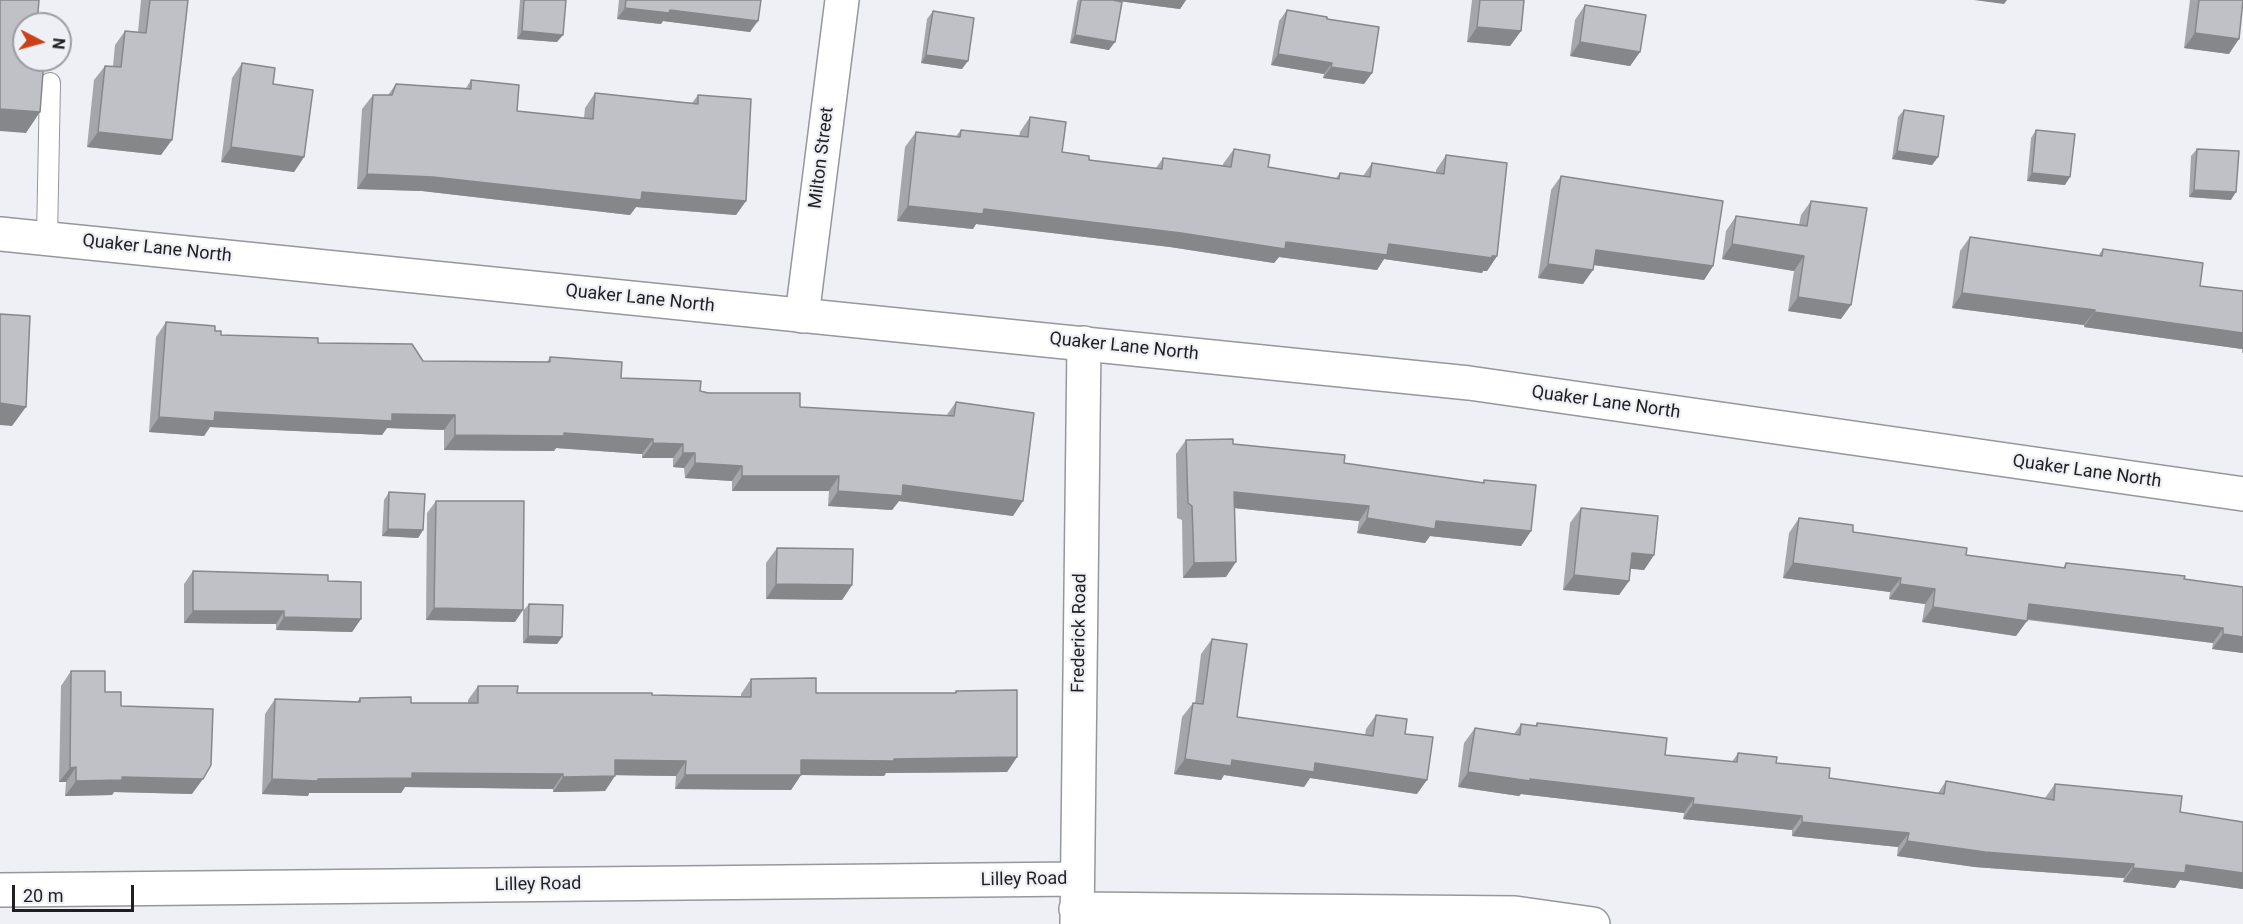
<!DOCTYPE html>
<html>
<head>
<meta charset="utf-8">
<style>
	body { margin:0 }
	#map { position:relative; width:2243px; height:924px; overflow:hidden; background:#eff0f6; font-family:Roboto,sans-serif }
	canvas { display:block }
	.north { position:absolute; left:12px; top:12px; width:60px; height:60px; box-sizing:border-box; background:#eff0f6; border:2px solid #9c9ca1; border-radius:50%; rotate:96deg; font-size:16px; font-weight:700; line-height:24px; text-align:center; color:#1f1f21 }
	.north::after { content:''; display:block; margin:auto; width:21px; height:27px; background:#ca4119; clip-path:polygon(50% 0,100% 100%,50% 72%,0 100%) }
	.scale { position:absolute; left:12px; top:885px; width:122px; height:27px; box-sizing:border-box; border:3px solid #1f1f21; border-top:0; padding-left:8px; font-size:18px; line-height:21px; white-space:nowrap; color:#1f1f21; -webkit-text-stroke:4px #eff0f6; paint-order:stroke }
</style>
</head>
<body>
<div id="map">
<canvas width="2243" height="924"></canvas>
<div class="north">N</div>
<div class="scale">20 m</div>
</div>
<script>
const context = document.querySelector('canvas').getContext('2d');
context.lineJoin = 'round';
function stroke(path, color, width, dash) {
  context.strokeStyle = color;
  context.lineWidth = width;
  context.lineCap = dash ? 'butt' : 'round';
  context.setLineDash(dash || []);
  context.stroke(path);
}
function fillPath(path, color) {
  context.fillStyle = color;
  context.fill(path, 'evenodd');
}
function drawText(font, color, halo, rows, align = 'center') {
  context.font = font + ' Roboto,sans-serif';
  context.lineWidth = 4.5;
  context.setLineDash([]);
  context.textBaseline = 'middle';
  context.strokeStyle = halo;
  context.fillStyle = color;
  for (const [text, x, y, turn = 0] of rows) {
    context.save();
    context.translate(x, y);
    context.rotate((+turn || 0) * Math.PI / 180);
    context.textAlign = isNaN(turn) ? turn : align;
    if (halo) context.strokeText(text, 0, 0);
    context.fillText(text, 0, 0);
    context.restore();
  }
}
const service = new Path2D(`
	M 47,238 L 50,83`);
const minor = new Path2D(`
	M 802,316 L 842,0
	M 0,890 L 1077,879
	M 1076,909 L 1515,913 L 1593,924
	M 1077,924 L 1084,343`);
const tertiary = new Path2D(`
	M 0,234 L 1469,383 L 2243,494`);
stroke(service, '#96979c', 22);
stroke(minor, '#96979c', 36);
stroke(tertiary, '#96979c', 36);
stroke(service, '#fff', 20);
stroke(minor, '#fff', 33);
stroke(tertiary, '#fff', 33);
fillPath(new Path2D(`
	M 141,0 L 188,0 L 161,155 L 87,147 L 94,80 L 105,66 L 113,66 L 115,45 L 125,31 L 138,32 Z
	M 520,0 L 566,0 L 557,42 L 517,39 Z
	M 619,0 L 761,0 L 750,32 L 663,21 L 661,24 L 617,19 Z
	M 1078,0 L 1186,0 L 1180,9 L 1118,1 L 1109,50 L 1070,43 L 1077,2 Z
	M 1472,0 L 1524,0 L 1521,31 L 1510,46 L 1467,42 Z
	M 2190,0 L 2243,0 L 2229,54 L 2184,48 Z
	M 1585,5 L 1640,52 L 1630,66 L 1570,56 L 1575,20 Z
	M 1287,10 L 1327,19 L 1372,73 L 1364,84 L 1323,78 L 1324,74 L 1271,65 L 1279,21 Z
	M 933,11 L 962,69 L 921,63 L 927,19 Z
	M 242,63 L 273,84 L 304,157 L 294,172 L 221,162 L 232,78 Z
	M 471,80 L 517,111 L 584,118 L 585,108 L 595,93 L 692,103 L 698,95 L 746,201 L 736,215 L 636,207 L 630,215 L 422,191 L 357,189 L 362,109 L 373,95 L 388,95 L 396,84 L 466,88 Z
	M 1904,110 L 1938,157 L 1932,165 L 1892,159 L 1898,117 Z
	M 1030,117 L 1062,152 L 1089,160 L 1156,168 L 1163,158 L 1223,166 L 1223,164 L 1234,149 L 1268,167 L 1336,178 L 1340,173 L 1363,176 L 1372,163 L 1436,173 L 1436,170 L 1446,155 L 1497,256 L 1487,271 L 1483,271 L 1482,273 L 1384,259 L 1377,270 L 1279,257 L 1274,263 L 1170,247 L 976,224 L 973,229 L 897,221 L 905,147 L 916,132 L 956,136 L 961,130 L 1019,136 L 1020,132 Z
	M 2036,130 L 2065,185 L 2027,181 L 2031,138 Z
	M 2197,149 L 2231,200 L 2189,197 L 2191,156 Z
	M 1561,176 L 1713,266 L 1704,280 L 1594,265 L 1583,284 L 1538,278 L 1551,190 Z
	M 1811,201 L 1841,319 L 1788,311 L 1794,271 L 1722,259 L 1726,231 L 1736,216 L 1799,225 L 1801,215 Z
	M 1970,237 L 2098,256 L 2103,249 L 2200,286 L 2243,291 L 2243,353 L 2242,353 L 2242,349 L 2084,327 L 2084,325 L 1952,308 L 1960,251 Z
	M 166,322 L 215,331 L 221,335 L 318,343 L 423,361 L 547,362 L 550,357 L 621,378 L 800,407 L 946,416 L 956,402 L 1013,516 L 899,501 L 892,510 L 828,506 L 829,491 L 732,491 L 732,481 L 685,478 L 684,468 L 673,467 L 673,458 L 642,458 L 642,454 L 556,448 L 554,451 L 444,450 L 444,430 L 387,428 L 382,435 L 210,427 L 204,436 L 149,432 L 156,337 Z
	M 1186,440 L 1233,444 L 1344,463 L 1482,483 L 1484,480 L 1531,531 L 1521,546 L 1430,536 L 1425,543 L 1357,533 L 1359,521 L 1235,508 L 1226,577 L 1183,578 L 1182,520 L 1177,518 L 1176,454 Z
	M 389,492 L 423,530 L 418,538 L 382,536 L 384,500 Z
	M 436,501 L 515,622 L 426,620 L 427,513 Z
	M 1581,508 L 1654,555 L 1644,570 L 1630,568 L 1629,581 L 1619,595 L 1563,590 L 1570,523 Z
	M 1799,518 L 1853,532 L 1966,555 L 2063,568 L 2066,563 L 2184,579 L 2243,653 L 2212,649 L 2213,643 L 2027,620 L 2016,636 L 1922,622 L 1925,604 L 1889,599 L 1890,592 L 1783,578 L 1789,533 Z
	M 777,548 L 852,585 L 842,600 L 766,599 L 766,563 Z
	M 193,571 L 328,581 L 361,619 L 352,632 L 276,630 L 276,624 L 184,623 L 184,584 Z
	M 529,604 L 562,637 L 557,644 L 523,643 L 523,611 Z
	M 1212,639 L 1237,717 L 1365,735 L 1366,729 L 1376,715 L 1405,734 L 1417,794 L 1310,778 L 1304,787 L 1224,775 L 1221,780 L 1174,774 L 1182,717 L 1193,703 L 1195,703 L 1201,654 Z
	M 71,671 L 105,692 L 121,706 L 192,794 L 114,792 L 112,795 L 65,796 L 66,782 L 59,782 L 61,686 Z
	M 751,679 L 816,693 L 954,693 L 956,691 L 1017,757 L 1007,772 L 886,773 L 884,776 L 801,775 L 791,790 L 675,789 L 676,776 L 615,775 L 605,791 L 553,792 L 553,789 L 405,787 L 401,793 L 309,793 L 308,796 L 262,794 L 265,714 L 275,699 L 357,702 L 360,698 L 411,703 L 468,703 L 468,700 L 478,686 L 517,693 L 741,697 L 741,694 Z
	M 1537,723 L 1665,755 L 1732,762 L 1738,753 L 1829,778 L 1938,793 L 1946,781 L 2045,798 L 2055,784 L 2180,812 L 2243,822 L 2243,889 L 2180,880 L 2175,888 L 2123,882 L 2124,878 L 1975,867 L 1897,856 L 1898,847 L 1792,836 L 1792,830 L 1683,819 L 1684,813 L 1521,794 L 1519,796 L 1458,787 L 1464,743 L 1475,728 L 1514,734 L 1521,724 L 1535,726 Z`), '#a5a6ab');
fillPath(new Path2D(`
	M 1111,0 L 1186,0 L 1180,9 Z
	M 1974,0 L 2007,0 L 2004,4 Z
	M 625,8 L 670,10 L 758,21 L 750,32 L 663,21 L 661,24 L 617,19 Z
	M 1477,27 L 1521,31 L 1510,46 L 1467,42 Z
	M 522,31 L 563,35 L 557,42 L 517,39 Z
	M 2195,33 L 2239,39 L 2229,54 L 2184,48 Z
	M 1075,35 L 1115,42 L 1109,50 L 1070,43 Z
	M 1580,42 L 1640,52 L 1630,66 L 1570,56 Z
	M 1278,54 L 1332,63 L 1324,74 L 1271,65 Z
	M 926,55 L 968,61 L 962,69 L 921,63 Z
	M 1331,67 L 1372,73 L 1364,84 L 1323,78 Z
	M 0,109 L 40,112 L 26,133 L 0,131 Z
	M 98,132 L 172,140 L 161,155 L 87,147 Z
	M 231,147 L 304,157 L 294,172 L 221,162 Z
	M 1897,151 L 1938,157 L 1932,165 L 1892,159 Z
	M 2032,173 L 2070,177 L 2065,185 L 2027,181 Z
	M 367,174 L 433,177 L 642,192 L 746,201 L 736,215 L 636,207 L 630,215 L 422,191 L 357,189 Z
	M 2194,190 L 2236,192 L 2231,200 L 2189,197 Z
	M 908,206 L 984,209 L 1286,242 L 1389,244 L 1497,256 L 1487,271 L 1483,271 L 1482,273 L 1384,259 L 1377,270 L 1279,257 L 1274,263 L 1170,247 L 976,224 L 973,229 L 897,221 Z
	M 1732,244 L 1804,256 L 1794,271 L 1722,259 Z
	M 1596,250 L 1713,266 L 1704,280 L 1586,264 Z
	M 1548,264 L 1593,270 L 1583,284 L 1538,278 Z
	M 1962,293 L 2095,310 L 2084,325 L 1952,308 Z
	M 1798,297 L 1851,305 L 1841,319 L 1788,311 Z
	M 2094,312 L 2243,333 L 2243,349 L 2242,349 L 2084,327 Z
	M 0,403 L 26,407 L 12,426 L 0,425 Z
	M 215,412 L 392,414 L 455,415 L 444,430 L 387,428 L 382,435 L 210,427 L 204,436 L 149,432 L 159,417 Z
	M 564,433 L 653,439 L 642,454 L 556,448 L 554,451 L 444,450 L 455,435 Z
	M 653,443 L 683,444 L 673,458 L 642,458 Z
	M 683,453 L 695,453 L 684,468 L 673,467 Z
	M 695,463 L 742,466 L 732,481 L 685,478 Z
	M 742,476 L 839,476 L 829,491 L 732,491 Z
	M 903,485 L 1023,501 L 1013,516 L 899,501 L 892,510 L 828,506 L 838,491 Z
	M 1234,492 L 1369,506 L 1359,521 L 1224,507 Z
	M 1367,518 L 1436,521 L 1531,531 L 1521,546 L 1430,536 L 1425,543 L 1357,533 Z
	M 388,529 L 423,530 L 418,538 L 382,536 Z
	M 1632,553 L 1654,555 L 1644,570 L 1622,568 Z
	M 1236,562 L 1226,577 L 1183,578 L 1194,563 Z
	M 1793,563 L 1901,578 L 1890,592 L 1783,578 Z
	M 1574,575 L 1629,581 L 1619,595 L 1563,590 Z
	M 776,584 L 852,585 L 842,600 L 766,599 Z
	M 1900,584 L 1935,589 L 1925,604 L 1889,599 Z
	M 2029,604 L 2223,628 L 2213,643 L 2019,618 Z
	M 1933,607 L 2027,621 L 2016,636 L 1922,622 Z
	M 434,608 L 523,610 L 515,622 L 426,620 Z
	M 193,611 L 284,611 L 276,624 L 184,623 Z
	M 284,617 L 361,619 L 352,632 L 276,630 Z
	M 2223,634 L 2243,637 L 2243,653 L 2212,649 Z
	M 528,636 L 562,637 L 557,644 L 523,643 Z
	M 1017,757 L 1007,772 L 886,773 L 884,776 L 801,775 L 791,790 L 675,789 L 685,775 L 801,760 Z
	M 1185,759 L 1315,763 L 1427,780 L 1417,794 L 1310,778 L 1304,787 L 1224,775 L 1221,780 L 1174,774 Z
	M 615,760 L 686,761 L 676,776 L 604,775 Z
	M 76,767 L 66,782 L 59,782 L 70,768 Z
	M 1468,772 L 1530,779 L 1694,798 L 1684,813 L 1521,794 L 1519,796 L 1458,787 Z
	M 412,773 L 563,774 L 553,789 L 405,787 L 401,793 L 309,793 L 308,796 L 262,794 L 272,779 L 318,779 Z
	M 615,776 L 605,791 L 553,792 L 563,777 Z
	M 122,777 L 203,779 L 192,794 L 114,792 L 112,795 L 65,796 L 76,781 Z
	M 1693,804 L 1802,816 L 1792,830 L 1683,819 Z
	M 1802,822 L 1909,833 L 1898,847 L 1792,836 Z
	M 1907,841 L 2134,864 L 2124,878 L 1975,867 L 1897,856 Z
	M 2186,865 L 2243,873 L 2243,889 L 2180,880 L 2175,888 L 2123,882 L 2133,868 Z`), '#86878b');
const building = new Path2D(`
	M 0,0 L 39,0 L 37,24 L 24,24 L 24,60 L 44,60 L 40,112 L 0,109 Z
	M 150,0 L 188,0 L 172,140 L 98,132 L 105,66 L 121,67 L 125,31 L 146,33 Z
	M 524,0 L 566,0 L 563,35 L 522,31 Z
	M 626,0 L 761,0 L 758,21 L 670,10 L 669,13 L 625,8 Z
	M 1081,0 L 1113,0 L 1122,2 L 1115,42 L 1075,35 Z
	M 1480,0 L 1524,0 L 1521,31 L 1477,27 Z
	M 2199,0 L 2243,0 L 2239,39 L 2195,33 Z
	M 1585,5 L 1646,15 L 1640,52 L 1580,42 Z
	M 1287,10 L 1327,17 L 1327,19 L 1379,27 L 1372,73 L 1331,67 L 1332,63 L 1278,54 Z
	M 933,11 L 974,18 L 968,61 L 926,55 Z
	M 242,63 L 275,68 L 273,84 L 313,90 L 304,157 L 231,147 Z
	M 471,80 L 519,85 L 517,111 L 593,119 L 595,93 L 698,104 L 698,95 L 751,99 L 746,201 L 642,192 L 641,200 L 433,177 L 367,174 L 373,95 L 392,95 L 396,84 L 471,89 Z
	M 1904,110 L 1944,116 L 1938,157 L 1897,151 Z
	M 1030,117 L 1066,122 L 1062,152 L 1089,156 L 1089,160 L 1162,169 L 1163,158 L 1231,167 L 1234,149 L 1270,155 L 1268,167 L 1339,179 L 1340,173 L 1370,177 L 1372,163 L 1444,174 L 1446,155 L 1507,163 L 1497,256 L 1492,256 L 1492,258 L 1389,244 L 1387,255 L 1286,242 L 1285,249 L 1181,233 L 984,209 L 983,214 L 908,206 L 916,132 L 960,137 L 961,130 L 1028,137 Z
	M 2036,130 L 2075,134 L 2070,177 L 2032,173 Z
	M 2197,149 L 2239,151 L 2236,192 L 2194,190 Z
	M 1561,176 L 1723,201 L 1713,266 L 1596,250 L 1593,270 L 1548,264 Z
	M 1811,201 L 1867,208 L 1851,305 L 1798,297 L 1804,256 L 1732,244 L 1736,216 L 1807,226 Z
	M 1970,237 L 2102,256 L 2103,249 L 2203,263 L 2200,286 L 2243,291 L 2243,333 L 2094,312 L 2095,310 L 1962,293 Z
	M 0,314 L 30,316 L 26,407 L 0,403 Z
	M 166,322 L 215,326 L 215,331 L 221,331 L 221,335 L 318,338 L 318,343 L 412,344 L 423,361 L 550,362 L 550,357 L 622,362 L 621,378 L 701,381 L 700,391 L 708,393 L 800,393 L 800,407 L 954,416 L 956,402 L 1034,413 L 1023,501 L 903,485 L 902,496 L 838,491 L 839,476 L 742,476 L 742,466 L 695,463 L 695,453 L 683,453 L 683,444 L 653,443 L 653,439 L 564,433 L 564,436 L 455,435 L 455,415 L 392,414 L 392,421 L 215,412 L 214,421 L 159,417 Z
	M 1233,439 L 1233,444 L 1345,455 L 1344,463 L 1484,483 L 1484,480 L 1536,485 L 1531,531 L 1436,521 L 1435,529 L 1367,518 L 1369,506 L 1234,492 L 1236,562 L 1194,563 L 1192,506 L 1188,503 L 1186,440 Z
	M 389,492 L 425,494 L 423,530 L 388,529 Z
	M 436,501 L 524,501 L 523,610 L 434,608 Z
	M 1581,508 L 1658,516 L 1654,555 L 1632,553 L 1629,581 L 1574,575 Z
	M 1799,518 L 1853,525 L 1853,532 L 1967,548 L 1966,555 L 2065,568 L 2066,563 L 2185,576 L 2184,579 L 2243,587 L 2243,637 L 2223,634 L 2223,628 L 2029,604 L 2027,621 L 1933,607 L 1935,589 L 1900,584 L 1901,578 L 1793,563 Z
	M 777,548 L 853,549 L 852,585 L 776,584 Z
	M 193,571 L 328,575 L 328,581 L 361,582 L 361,619 L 284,617 L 284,611 L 193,611 Z
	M 529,604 L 563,605 L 562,637 L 528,636 Z
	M 1212,639 L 1247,644 L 1237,717 L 1373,736 L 1376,715 L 1407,719 L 1405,734 L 1433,737 L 1427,780 L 1315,763 L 1314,772 L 1232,760 L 1231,766 L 1185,759 L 1193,703 L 1203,704 Z
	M 71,671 L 105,671 L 105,692 L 121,692 L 121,706 L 213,709 L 211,765 L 203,779 L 122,777 L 122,780 L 76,781 L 76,767 L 70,768 Z
	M 816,678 L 816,693 L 956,693 L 956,691 L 1017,690 L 1017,757 L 894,759 L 894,761 L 801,760 L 801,775 L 685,775 L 686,761 L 615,760 L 615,776 L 563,777 L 563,774 L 412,773 L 412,778 L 318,779 L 318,781 L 272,779 L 275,699 L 360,702 L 360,698 L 411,697 L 411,703 L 478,703 L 478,686 L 518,686 L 517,693 L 652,693 L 652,695 L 751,697 L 751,679 Z
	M 1537,723 L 1667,738 L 1665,755 L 1737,762 L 1738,753 L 1777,757 L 1776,763 L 1830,768 L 1829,778 L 1944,794 L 1946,781 L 2054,800 L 2055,784 L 2182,796 L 2180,812 L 2243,822 L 2243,873 L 2186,865 L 2185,873 L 2133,868 L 2134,864 L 1985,852 L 1907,841 L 1909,833 L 1802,822 L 1802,816 L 1693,804 L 1694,798 L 1530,779 L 1530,781 L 1468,772 L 1475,728 L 1520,735 L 1521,724 L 1537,726 Z`);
fillPath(building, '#c0c1c7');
stroke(building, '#86878b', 1.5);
drawText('18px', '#1f1f21', '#eff0f6', [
	["Milton Street",822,158,-83],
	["Quaker Lane North",157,249,6],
	["Quaker Lane North",640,299,6],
	["Quaker Lane North",1124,347,6],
	["Quaker Lane North",1606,403,8],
	["Quaker Lane North",2087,472,8],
	["Frederick Road",1080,633,-89],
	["Lilley Road",1024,880,-1],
	["Lilley Road",538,885,-1]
]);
</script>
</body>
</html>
